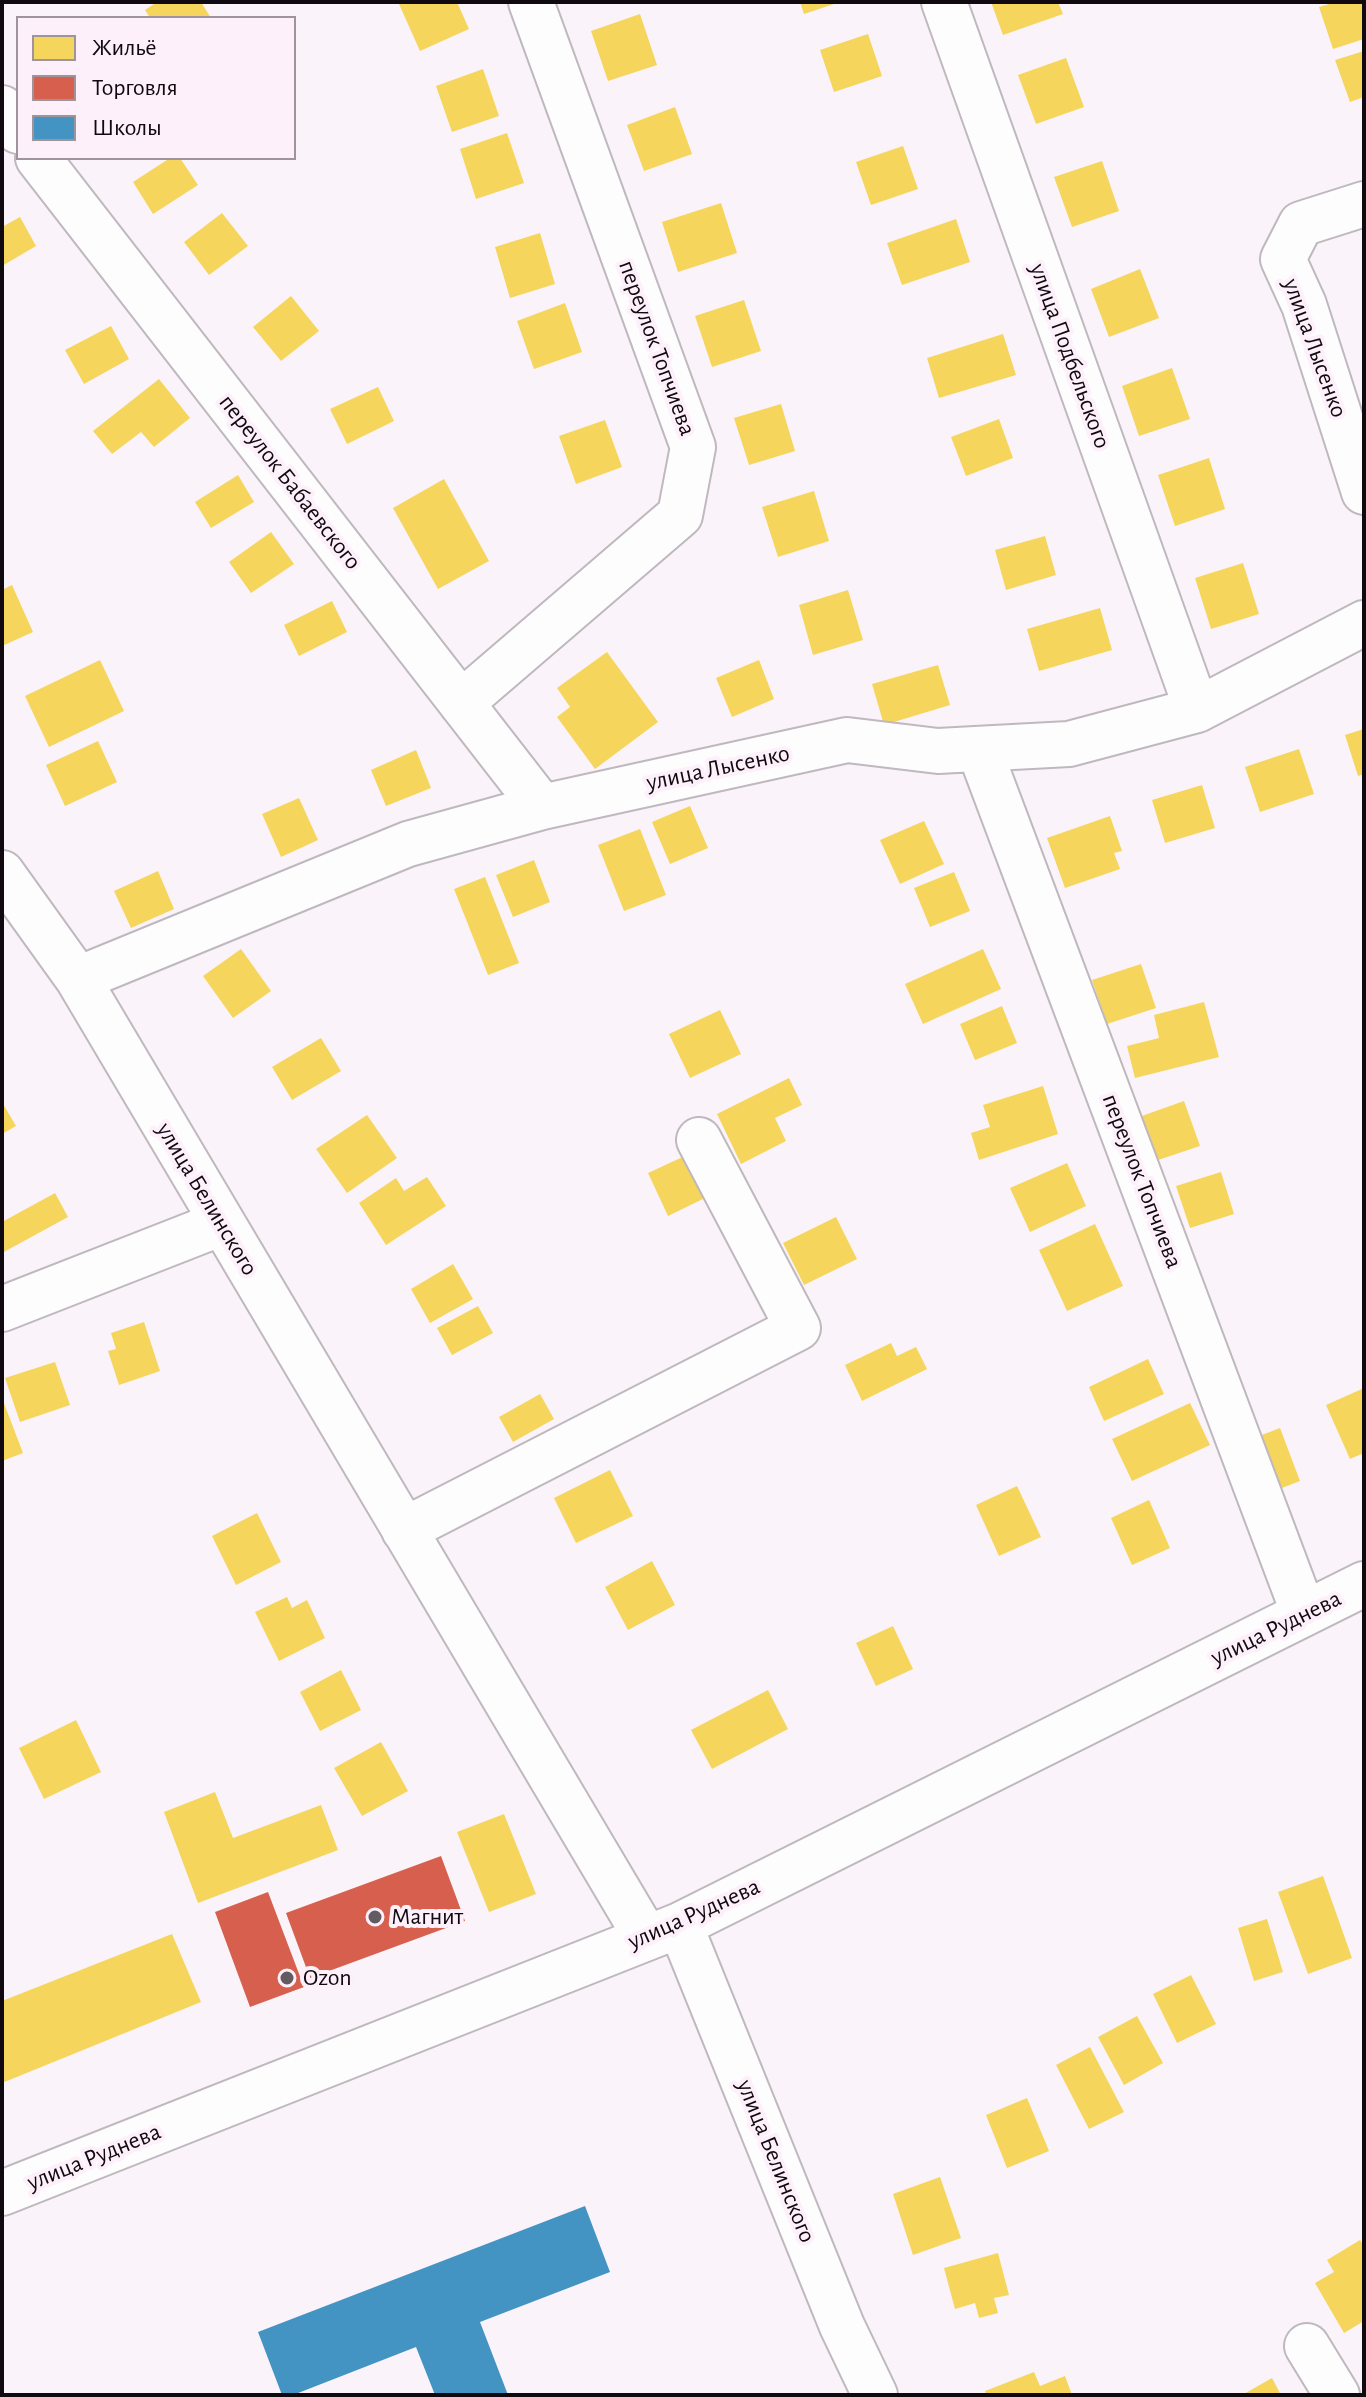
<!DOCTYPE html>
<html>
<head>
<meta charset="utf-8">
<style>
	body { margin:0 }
	#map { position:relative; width:1366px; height:2397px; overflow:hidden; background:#faf3f9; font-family:"Alegreya Sans",sans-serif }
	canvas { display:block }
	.frame { position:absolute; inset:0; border:4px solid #10090f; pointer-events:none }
	.legend { position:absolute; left:16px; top:16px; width:280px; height:144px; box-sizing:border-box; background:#fdf0fa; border:2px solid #9e949c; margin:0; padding:10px 14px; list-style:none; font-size:24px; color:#10090f }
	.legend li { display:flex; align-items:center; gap:16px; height:40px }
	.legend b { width:40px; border:2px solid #9e949c }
</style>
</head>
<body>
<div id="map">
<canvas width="1366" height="2397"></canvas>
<div class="frame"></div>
<ul class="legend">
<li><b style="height:22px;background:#f6d55c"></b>Жильё</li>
<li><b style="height:22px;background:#d6604d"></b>Торговля</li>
<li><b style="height:22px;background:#4393c3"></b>Школы</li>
</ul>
</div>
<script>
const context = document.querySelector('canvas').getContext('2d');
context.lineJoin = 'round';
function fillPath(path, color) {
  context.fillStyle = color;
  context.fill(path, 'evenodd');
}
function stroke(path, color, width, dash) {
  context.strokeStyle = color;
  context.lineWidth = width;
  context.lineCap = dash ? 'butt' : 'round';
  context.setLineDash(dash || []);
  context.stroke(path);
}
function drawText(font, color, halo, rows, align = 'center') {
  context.font = font + ' "Alegreya Sans",sans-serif';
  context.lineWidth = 8;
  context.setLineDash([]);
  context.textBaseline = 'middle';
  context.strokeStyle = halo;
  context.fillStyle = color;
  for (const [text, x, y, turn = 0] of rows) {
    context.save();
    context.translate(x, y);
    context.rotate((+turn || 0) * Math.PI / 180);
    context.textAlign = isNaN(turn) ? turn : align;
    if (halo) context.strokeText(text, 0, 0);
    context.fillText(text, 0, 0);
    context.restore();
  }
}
fillPath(new Path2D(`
	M 157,2 L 201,2 L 211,18 L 150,18 L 145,10 Z
	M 403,2 L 457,2 L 469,29 L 420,51 L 399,4 Z
	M 800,2 L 837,2 L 837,3 L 804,14 Z
	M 991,2 L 1058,2 L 1063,14 L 1003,35 Z
	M 1336,2 L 1364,2 L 1364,39 L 1333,49 L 1319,7 Z
	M 640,14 L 657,65 L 608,81 L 591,31 Z
	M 868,34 L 882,76 L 834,92 L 820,50 Z
	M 1364,51 L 1364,97 L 1350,102 L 1335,60 Z
	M 1066,58 L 1084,107 L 1036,124 L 1018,75 Z
	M 483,69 L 499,116 L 452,132 L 436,86 Z
	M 675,107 L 692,154 L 644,171 L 627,125 Z
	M 507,133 L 524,183 L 476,199 L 460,149 Z
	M 903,146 L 918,189 L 871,205 L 856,162 Z
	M 170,158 L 180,158 L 198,185 L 153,214 L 133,182 Z
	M 1102,161 L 1119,211 L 1072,227 L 1054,177 Z
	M 721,203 L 737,253 L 678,272 L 662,222 Z
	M 222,213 L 248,246 L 209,275 L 184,242 Z
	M 20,217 L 36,246 L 2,266 L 2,227 Z
	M 956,219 L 970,262 L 902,285 L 887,243 Z
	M 540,233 L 555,284 L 510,298 L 495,247 Z
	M 1140,269 L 1159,318 L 1109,337 L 1091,289 Z
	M 291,296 L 319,331 L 281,361 L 253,327 Z
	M 744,300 L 761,351 L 712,367 L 695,316 Z
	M 565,303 L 582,352 L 534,369 L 517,321 Z
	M 111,326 L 129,359 L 84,384 L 65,350 Z
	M 1003,334 L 1016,375 L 939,398 L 927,358 Z
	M 1172,368 L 1190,419 L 1139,436 L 1122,386 Z
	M 159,379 L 190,418 L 154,447 L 141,432 L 112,454 L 93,431 Z
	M 378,387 L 394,421 L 347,444 L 330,409 Z
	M 781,404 L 795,451 L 749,465 L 734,418 Z
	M 999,419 L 1013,458 L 966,476 L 951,437 Z
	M 605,420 L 622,467 L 576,484 L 559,436 Z
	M 1209,458 L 1225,509 L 1175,526 L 1158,475 Z
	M 238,475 L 254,502 L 211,528 L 195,502 Z
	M 444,479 L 489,561 L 438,589 L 393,508 Z
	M 814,491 L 829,541 L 778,557 L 762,507 Z
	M 271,532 L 294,564 L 251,593 L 229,562 Z
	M 1045,536 L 1056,575 L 1006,590 L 995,550 Z
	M 1243,563 L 1259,614 L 1211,629 L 1195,578 Z
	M 12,585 L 33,632 L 2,646 L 2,590 Z
	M 848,590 L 863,640 L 813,655 L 799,605 Z
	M 332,601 L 347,632 L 299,656 L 284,625 Z
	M 1100,608 L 1112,650 L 1039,671 L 1027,629 Z
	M 607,652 L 658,722 L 595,769 L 557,717 L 570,707 L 557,688 Z
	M 100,660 L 124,711 L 49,747 L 25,696 Z
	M 759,660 L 774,699 L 732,717 L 716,678 Z
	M 938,665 L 950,705 L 884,725 L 872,684 Z
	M 1364,729 L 1364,774 L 1358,776 L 1345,735 Z
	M 98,741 L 117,782 L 65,806 L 46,765 Z
	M 1299,749 L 1314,794 L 1260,812 L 1245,767 Z
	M 416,750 L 431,788 L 386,806 L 371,770 Z
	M 1202,785 L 1215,828 L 1165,843 L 1152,800 Z
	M 299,798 L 318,840 L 281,857 L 262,814 Z
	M 690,806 L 708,848 L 670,864 L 652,822 Z
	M 1110,816 L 1122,851 L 1114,853 L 1120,869 L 1065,888 L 1047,838 Z
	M 924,821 L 944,864 L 900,884 L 880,840 Z
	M 640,829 L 666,895 L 624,911 L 598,845 Z
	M 534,860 L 550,902 L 513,917 L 496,875 Z
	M 158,871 L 174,909 L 131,928 L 114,891 Z
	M 954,872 L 970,911 L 930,927 L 914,888 Z
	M 485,877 L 519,963 L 488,975 L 454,889 Z
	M 241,949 L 271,991 L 233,1018 L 203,976 Z
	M 983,949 L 1001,989 L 923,1024 L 905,984 Z
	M 1141,964 L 1156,1008 L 1107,1024 L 1092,980 Z
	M 1204,1002 L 1219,1057 L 1135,1078 L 1127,1046 L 1159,1038 L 1154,1015 Z
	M 1002,1006 L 1017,1043 L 975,1060 L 960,1024 Z
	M 720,1010 L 741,1054 L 690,1078 L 669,1034 Z
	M 321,1038 L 341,1071 L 292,1100 L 272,1067 Z
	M 789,1078 L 802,1105 L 775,1118 L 786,1141 L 741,1164 L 717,1114 Z
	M 1043,1086 L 1058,1134 L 979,1160 L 971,1133 L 990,1127 L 983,1105 Z
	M 1184,1101 L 1200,1146 L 1155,1161 L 1139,1117 Z
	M 2,1102 L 16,1126 L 2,1134 Z
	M 367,1115 L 397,1158 L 347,1193 L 316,1149 Z
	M 687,1155 L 707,1197 L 668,1216 L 648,1173 Z
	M 1067,1163 L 1086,1206 L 1030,1232 L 1010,1188 Z
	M 1221,1172 L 1234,1214 L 1190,1228 L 1176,1186 Z
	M 427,1177 L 446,1206 L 386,1245 L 359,1203 L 396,1178 L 404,1191 Z
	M 55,1193 L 68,1217 L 2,1253 L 2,1222 Z
	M 836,1217 L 857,1259 L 804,1285 L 783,1243 Z
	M 1095,1224 L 1123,1286 L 1067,1311 L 1039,1250 Z
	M 453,1264 L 473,1299 L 430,1323 L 411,1289 Z
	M 478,1306 L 493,1333 L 452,1355 L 437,1328 Z
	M 144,1322 L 160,1371 L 119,1385 L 108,1351 L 116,1349 L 111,1333 Z
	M 891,1343 L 897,1356 L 916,1347 L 927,1369 L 862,1401 L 845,1365 Z
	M 1148,1359 L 1164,1394 L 1104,1421 L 1089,1387 Z
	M 55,1362 L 70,1405 L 20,1422 L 5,1378 Z
	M 1364,1388 L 1364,1453 L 1350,1459 L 1326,1405 Z
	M 540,1394 L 554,1419 L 513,1442 L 499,1417 Z
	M 2,1398 L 23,1453 L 2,1461 Z
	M 1190,1403 L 1210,1445 L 1132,1481 L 1112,1439 Z
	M 1280,1428 L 1300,1481 L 1274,1491 L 1254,1438 Z
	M 610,1470 L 633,1516 L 576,1543 L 554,1498 Z
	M 1017,1486 L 1041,1537 L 999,1556 L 976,1505 Z
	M 1149,1500 L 1170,1548 L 1132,1565 L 1111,1518 Z
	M 257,1513 L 281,1562 L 236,1585 L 212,1536 Z
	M 652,1561 L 675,1605 L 628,1630 L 605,1587 Z
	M 287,1597 L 292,1608 L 307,1600 L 325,1638 L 279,1661 L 255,1612 Z
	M 893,1626 L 913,1669 L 876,1686 L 856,1643 Z
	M 341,1670 L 361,1710 L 320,1731 L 300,1692 Z
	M 768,1690 L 788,1729 L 712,1769 L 691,1730 Z
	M 76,1720 L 101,1772 L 44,1799 L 19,1748 Z
	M 381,1742 L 408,1791 L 362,1816 L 334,1768 Z
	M 215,1792 L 233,1838 L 321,1805 L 338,1850 L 198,1903 L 164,1812 Z
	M 504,1814 L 536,1894 L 489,1912 L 457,1832 Z
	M 1323,1876 L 1352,1958 L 1308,1974 L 1278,1892 Z
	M 1267,1919 L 1283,1972 L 1254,1981 L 1238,1928 Z
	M 172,1934 L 201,2002 L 2,2083 L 2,2001 Z
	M 1191,1975 L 1216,2024 L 1177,2043 L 1153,1994 Z
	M 1137,2016 L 1163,2063 L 1124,2085 L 1098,2037 Z
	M 1090,2047 L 1124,2112 L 1089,2129 L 1056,2065 Z
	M 1027,2098 L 1049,2151 L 1007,2168 L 986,2115 Z
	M 940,2177 L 961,2238 L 913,2255 L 893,2194 Z
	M 1360,2240 L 1364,2246 L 1364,2321 L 1344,2333 L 1315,2283 L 1334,2272 L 1327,2260 Z
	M 998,2253 L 1009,2295 L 994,2298 L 998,2313 L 979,2318 L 975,2303 L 955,2309 L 944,2268 Z
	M 1034,2372 L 1040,2386 L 1065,2376 L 1072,2395 L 986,2395 L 985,2391 Z
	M 1272,2378 L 1281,2395 L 1242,2395 Z`), '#f6d55c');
fillPath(new Path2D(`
	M 441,1856 L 465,1921 L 310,1978 L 286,1913 Z
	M 268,1892 L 304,1987 L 250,2007 L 215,1912 Z`), '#d6604d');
fillPath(new Path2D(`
	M 585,2206 L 610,2272 L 480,2322 L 508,2395 L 435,2395 L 416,2347 L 293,2395 L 282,2395 L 258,2332 Z`), '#4393c3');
const minor = new Path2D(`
	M 944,2 L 1197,710
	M 2,108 L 18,131
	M 38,158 L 542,807
	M 1364,204 L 1301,224 L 1283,259 L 1304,305 L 1364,492
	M 461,703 L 680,515 L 693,447 L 531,2
	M 979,749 L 1304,1614
	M 2,873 L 78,979 L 646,1937
	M 78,979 L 408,844 L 542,807 L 847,740 L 938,751 L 1069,744 L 1197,710 L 1364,623
	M 2,1309 L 222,1223
	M 404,1530 L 798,1328 L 699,1140
	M 680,1925 L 842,2326 L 875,2395
	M 2,2193 L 680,1925 L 1364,1584
	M 1307,2346 L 1337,2395`);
stroke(minor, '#bfb8be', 48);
stroke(minor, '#fefdfe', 44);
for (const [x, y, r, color] of [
	[375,1917,8,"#625b61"],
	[287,1978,8,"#625b61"]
]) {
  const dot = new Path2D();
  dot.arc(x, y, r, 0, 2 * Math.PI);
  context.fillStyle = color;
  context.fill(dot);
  stroke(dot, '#fdf0fa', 3);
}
drawText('24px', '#10090f', '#fdf0fa', [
	["переулок Топчиева",657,348,70],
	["улица Лысенко",1315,348,70],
	["улица Подбельского",1070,356,70],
	["переулок Бабаевского",290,482,52],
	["улица Лысенко",718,768,-12],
	["переулок Топчиева",1142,1181,69],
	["улица Белинского",207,1199,59],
	["улица Руднева",1276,1628,-26],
	["улица Руднева",694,1914,-24],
	["улица Руднева",94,2157,-22],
	["улица Белинского",776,2161,68]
]);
drawText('24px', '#10090f', '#fdf0fa', [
	["Магнит",391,1917],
	["Ozon",303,1978]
], 'left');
</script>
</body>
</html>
